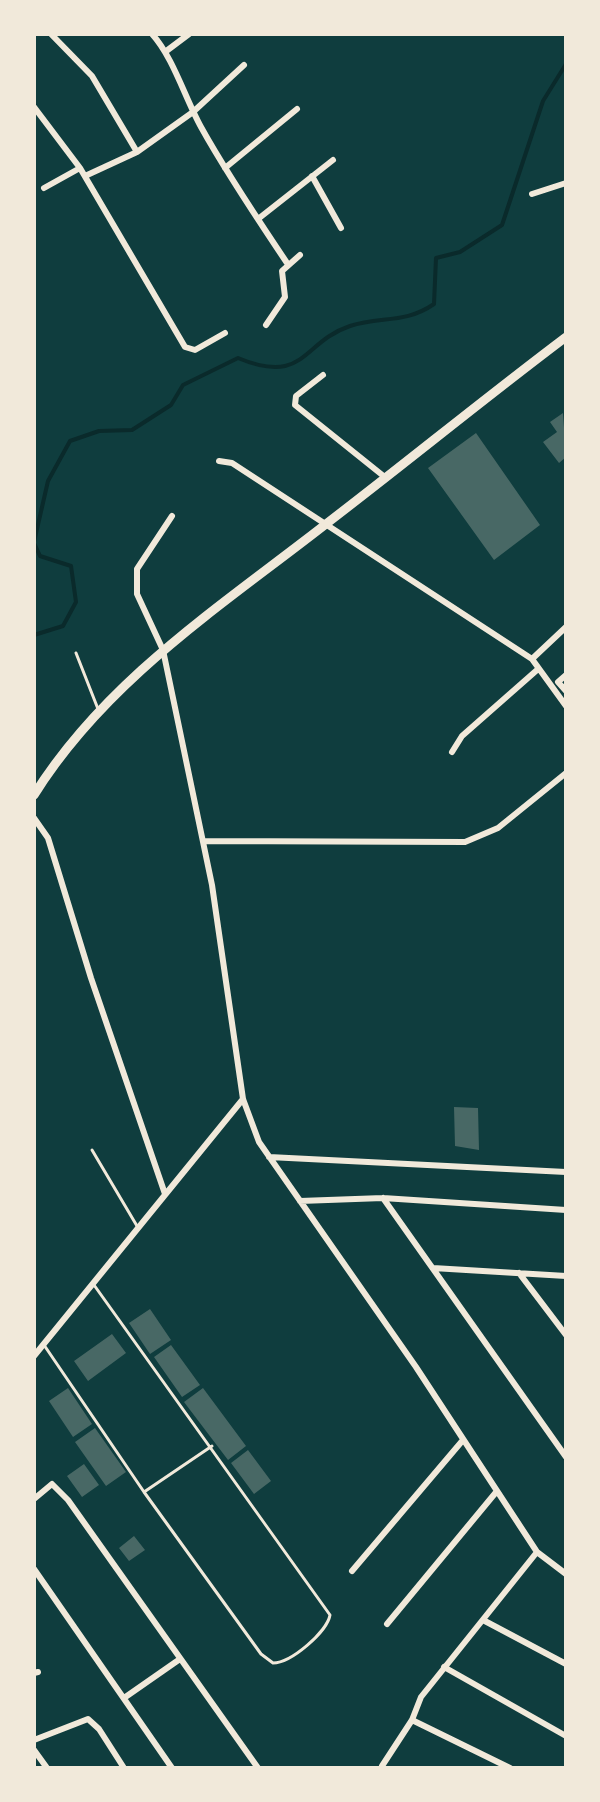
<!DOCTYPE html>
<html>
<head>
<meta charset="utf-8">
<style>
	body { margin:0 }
	#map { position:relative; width:600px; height:1802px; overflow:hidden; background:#0f3d3e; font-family:"Golos Text",sans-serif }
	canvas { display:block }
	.frame { position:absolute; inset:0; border:36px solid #f1e9da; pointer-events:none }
</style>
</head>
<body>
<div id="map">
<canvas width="600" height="1802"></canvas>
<div class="frame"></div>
</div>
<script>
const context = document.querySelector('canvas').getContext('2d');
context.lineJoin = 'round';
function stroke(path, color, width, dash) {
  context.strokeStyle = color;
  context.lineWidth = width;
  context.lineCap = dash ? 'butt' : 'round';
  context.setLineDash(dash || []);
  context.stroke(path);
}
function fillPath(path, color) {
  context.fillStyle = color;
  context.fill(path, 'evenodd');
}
stroke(new Path2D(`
	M 34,542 L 48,481 L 70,441 L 99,431 L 132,430 L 171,405 L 183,385 L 238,358 C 305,386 302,342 350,326 C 381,316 405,324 434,304 L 436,258 L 460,252 L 502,225 L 543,101 L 566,64
	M 34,635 L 63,626 L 76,602 L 71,566 L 40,556 L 34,543`), '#0a2a2b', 4);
fillPath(new Path2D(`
	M 563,413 L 566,457 L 559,463 L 543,442 L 557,432 L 550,422 Z
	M 476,433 L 540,525 L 494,560 L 428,468 Z
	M 454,1107 L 478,1108 L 479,1150 L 455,1146 Z
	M 150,1309 L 171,1340 L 150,1354 L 129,1323 Z
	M 112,1334 L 126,1353 L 88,1381 L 74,1361 Z
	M 171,1345 L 200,1385 L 182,1397 L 154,1357 Z
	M 68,1388 L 92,1424 L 73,1437 L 49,1401 Z
	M 203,1388 L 246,1446 L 228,1460 L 184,1402 Z
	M 95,1428 L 126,1472 L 106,1486 L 75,1442 Z
	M 248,1450 L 271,1481 L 254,1494 L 231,1463 Z
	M 84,1464 L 99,1485 L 82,1497 L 67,1476 Z
	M 134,1536 L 145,1550 L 129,1561 L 119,1548 Z`), '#486865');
stroke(new Path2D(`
	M 76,653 L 98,709
	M 92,1150 L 137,1226
	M 94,1285 L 330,1615 C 327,1632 291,1663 273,1663 L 261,1654 L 144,1492
	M 44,1345 L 144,1492 L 212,1446`), '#f1e9da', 3);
stroke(new Path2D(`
	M 51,34 L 92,76 L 137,152 L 85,176
	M 152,34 C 173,57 185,98 201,127 C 227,174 257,218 287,263
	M 165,52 L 189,34
	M 34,107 L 80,168 L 185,347 L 195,350 L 225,333
	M 137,152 L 193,112 L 244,65
	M 225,168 L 297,109
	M 312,176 L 341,228
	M 44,188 L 80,168
	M 532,194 L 566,183
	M 258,219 L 333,160
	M 266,325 L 285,297 L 282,271 L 300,255
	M 323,375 L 296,396 L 295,405 L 386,478
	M 219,461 L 232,463 L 532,659 L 566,706
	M 172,516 L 137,569 L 137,594 L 163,650 L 212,885 L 243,1099 L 259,1142 L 416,1367 L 537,1552 L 421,1697 L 412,1720 L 382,1766
	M 532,659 L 566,627
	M 566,675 L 558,682 L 566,691
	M 452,752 L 462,736 L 537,670
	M 34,818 L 48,838 L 91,978 L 165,1194
	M 203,841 L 465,842 L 498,828 L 566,773
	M 269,1157 L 566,1172
	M 383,1198 L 566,1457
	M 300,1201 L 383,1198 L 566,1210
	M 433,1268 L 566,1276
	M 519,1273 L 566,1335
	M 34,1356 L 243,1099
	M 34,1499 L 52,1484 L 68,1500 L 258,1768
	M 537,1552 L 566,1574
	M 34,1569 L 172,1768
	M 352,1571 L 463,1440
	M 483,1620 L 566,1664
	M 387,1624 L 497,1491
	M 444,1667 L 566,1736
	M 34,1673 L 38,1672
	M 124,1698 L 180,1659
	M 412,1720 L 510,1768
	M 34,1740 L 88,1719 L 99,1729 L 124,1768
	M 34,1750 L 47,1768`), '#f1e9da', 6);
stroke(new Path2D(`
	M 34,795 C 106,680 221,606 326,524 C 407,462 485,398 566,337`), '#f1e9da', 9);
</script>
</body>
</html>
